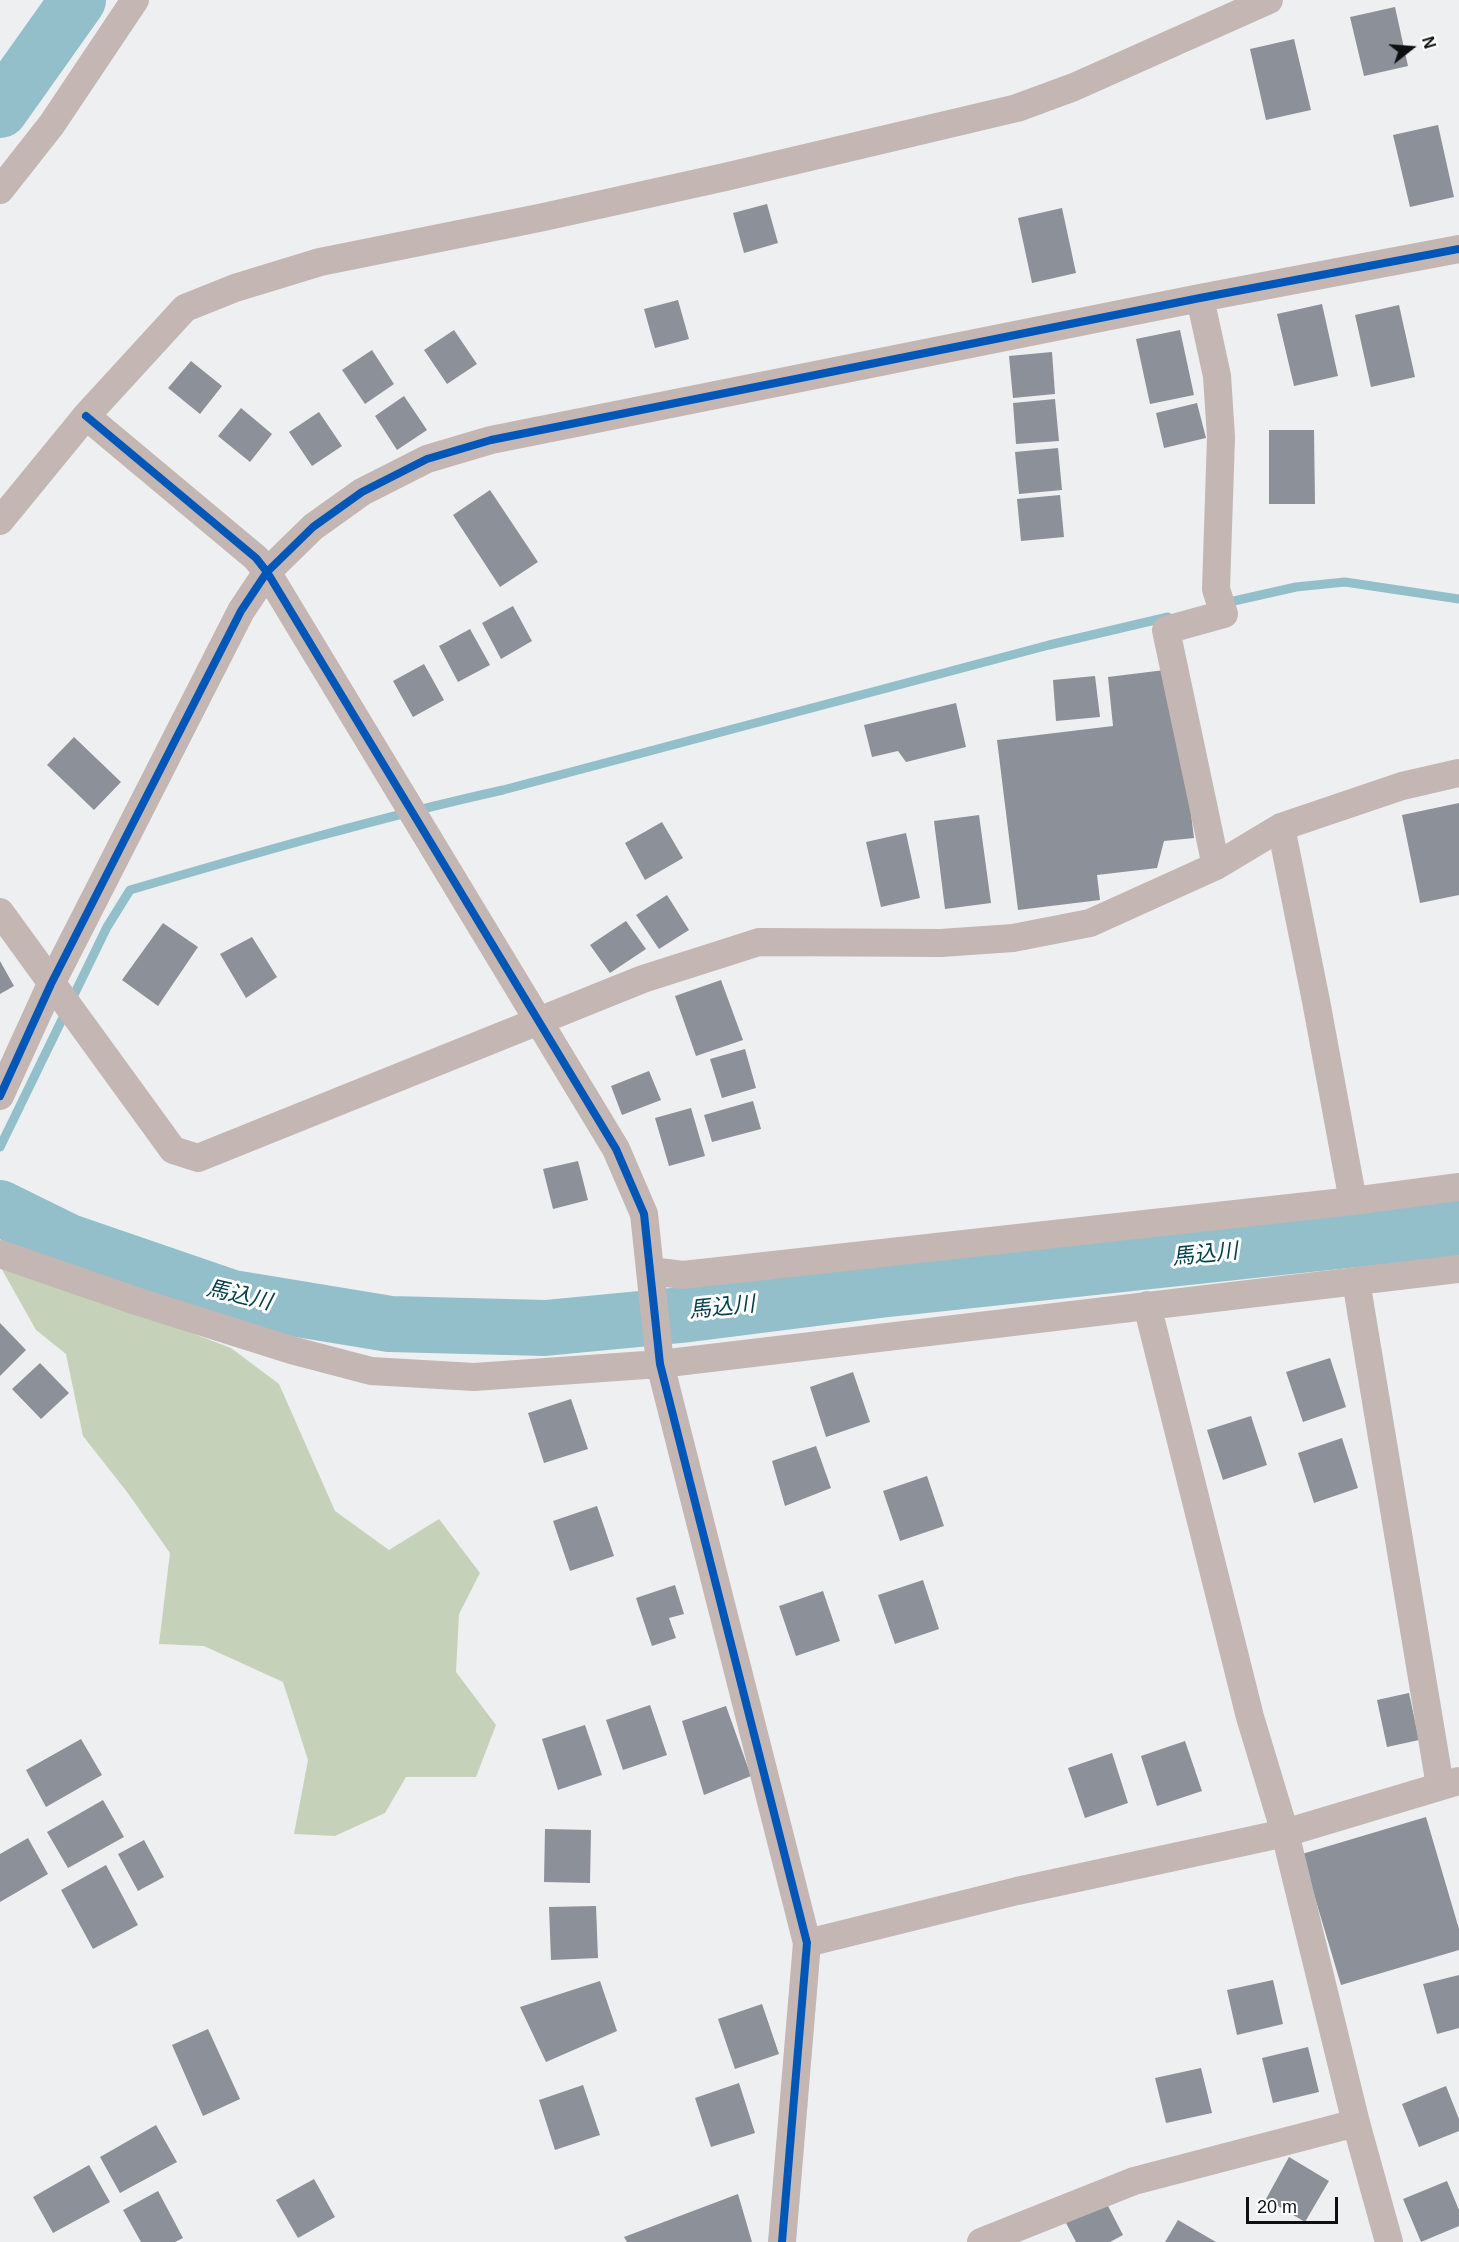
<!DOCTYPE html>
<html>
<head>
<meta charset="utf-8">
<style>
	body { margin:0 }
	#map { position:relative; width:1459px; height:2242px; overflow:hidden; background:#edeff1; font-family:Arial,sans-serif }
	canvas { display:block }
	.north { position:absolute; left:1381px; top:18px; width:60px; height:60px; -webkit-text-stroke:4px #fff; paint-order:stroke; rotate:73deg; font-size:16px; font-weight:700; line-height:24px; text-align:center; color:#0e0f10 }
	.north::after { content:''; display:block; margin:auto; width:21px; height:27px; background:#0e0f10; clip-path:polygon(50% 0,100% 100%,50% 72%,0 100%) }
	.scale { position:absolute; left:1246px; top:2197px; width:92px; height:27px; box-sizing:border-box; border:3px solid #0e0f10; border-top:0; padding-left:8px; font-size:18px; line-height:21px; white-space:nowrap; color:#0e0f10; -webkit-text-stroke:4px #fff; paint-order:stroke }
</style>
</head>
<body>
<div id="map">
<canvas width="1459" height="2242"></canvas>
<div class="north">N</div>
<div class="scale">20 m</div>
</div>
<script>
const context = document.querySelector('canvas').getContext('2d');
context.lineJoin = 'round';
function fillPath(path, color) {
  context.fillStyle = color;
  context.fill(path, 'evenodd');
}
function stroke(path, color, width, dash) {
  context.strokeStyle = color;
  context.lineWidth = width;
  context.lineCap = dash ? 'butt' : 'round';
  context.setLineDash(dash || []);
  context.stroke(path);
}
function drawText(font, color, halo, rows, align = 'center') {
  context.font = font + ' Arial,"Noto Sans JP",sans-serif';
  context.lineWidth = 6;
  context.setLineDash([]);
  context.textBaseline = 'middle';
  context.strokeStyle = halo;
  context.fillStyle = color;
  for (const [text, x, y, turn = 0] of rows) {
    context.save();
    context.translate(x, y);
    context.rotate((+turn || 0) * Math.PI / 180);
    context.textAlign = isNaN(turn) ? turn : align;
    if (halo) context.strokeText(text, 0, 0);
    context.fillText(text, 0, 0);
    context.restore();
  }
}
fillPath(new Path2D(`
	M 0,1266 L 49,1279 L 231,1348 L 279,1384 L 335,1511 L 389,1550 L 439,1519 L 480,1573 L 459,1614 L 456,1672 L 496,1725 L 476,1777 L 406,1777 L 385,1813 L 335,1836 L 294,1834 L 308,1760 L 283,1682 L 204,1646 L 159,1644 L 170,1553 L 127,1492 L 83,1436 L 66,1354 L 36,1330 Z`), '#c5d2b9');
stroke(new Path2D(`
	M 1225,603 L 1296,587 L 1345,582 L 1459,599
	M 0,1147 L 107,927 L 130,890 C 253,854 377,818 503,790 L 1049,645 L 1168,617`), '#93bfcb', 9);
stroke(new Path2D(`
	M 0,110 L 78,0
	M 0,1208 L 69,1242 L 232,1298 L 390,1324 L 545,1328 L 681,1315 L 879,1290 L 1459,1228`), '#93bfcb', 56);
fillPath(new Path2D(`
	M 1395,7 L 1408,66 L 1364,76 L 1350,17 Z
	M 1294,39 L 1311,110 L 1266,120 L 1250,49 Z
	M 1438,125 L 1454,197 L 1410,207 L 1393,135 Z
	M 767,204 L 778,243 L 744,253 L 733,213 Z
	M 1062,208 L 1076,273 L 1032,283 L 1018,218 Z
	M 678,300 L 689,339 L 655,348 L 644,309 Z
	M 1322,304 L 1338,376 L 1294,386 L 1277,314 Z
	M 1399,305 L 1415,377 L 1371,387 L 1355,315 Z
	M 454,330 L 477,364 L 447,384 L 424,350 Z
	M 1180,330 L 1194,395 L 1150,404 L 1136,339 Z
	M 372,350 L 394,384 L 365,404 L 342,370 Z
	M 1052,352 L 1055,394 L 1013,398 L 1009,356 Z
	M 191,361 L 222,386 L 200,414 L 168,388 Z
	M 404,396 L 427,430 L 397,450 L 375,416 Z
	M 1055,399 L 1059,441 L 1016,444 L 1013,403 Z
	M 1197,403 L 1206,438 L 1164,448 L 1156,413 Z
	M 241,408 L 272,434 L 250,462 L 218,436 Z
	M 319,412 L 342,446 L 312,466 L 289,432 Z
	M 1269,430 L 1314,430 L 1315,504 L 1269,504 Z
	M 1058,448 L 1062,490 L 1019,494 L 1015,452 Z
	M 490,490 L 538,562 L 500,587 L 453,515 Z
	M 1060,495 L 1064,537 L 1021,541 L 1017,499 Z
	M 513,606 L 532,641 L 501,659 L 482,623 Z
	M 470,629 L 490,665 L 458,682 L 439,646 Z
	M 424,664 L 444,700 L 413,717 L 393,681 Z
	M 1173,669 L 1194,838 L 1164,841 L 1157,868 L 1097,875 L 1100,900 L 1018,910 L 997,740 L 1113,726 L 1108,677 Z
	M 1095,676 L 1100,717 L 1056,721 L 1053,680 Z
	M 956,703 L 966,747 L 906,762 L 898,751 L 872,757 L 864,725 Z
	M 74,737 L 121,782 L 94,810 L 47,765 Z
	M 1459,803 L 1459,895 L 1420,903 L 1402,815 Z
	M 979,815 L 991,903 L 945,909 L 934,821 Z
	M 662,822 L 683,858 L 645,880 L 625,843 Z
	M 906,833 L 920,898 L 881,907 L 866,842 Z
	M 667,895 L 689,930 L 659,949 L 636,915 Z
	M 626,921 L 646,949 L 610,973 L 590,945 Z
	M 163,923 L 198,947 L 158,1006 L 122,980 Z
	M 252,937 L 277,977 L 246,998 L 220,954 Z
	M 0,961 L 14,986 L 0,994 Z
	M 721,980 L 743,1040 L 696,1056 L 675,996 Z
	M 745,1049 L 756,1088 L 722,1098 L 710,1059 Z
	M 649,1071 L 661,1100 L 622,1115 L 611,1086 Z
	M 753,1101 L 761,1129 L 712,1142 L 704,1115 Z
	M 691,1108 L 705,1156 L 669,1166 L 655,1118 Z
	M 578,1161 L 588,1200 L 553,1209 L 543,1169 Z
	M 0,1323 L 26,1350 L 0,1376 Z
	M 1330,1358 L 1346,1407 L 1303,1422 L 1286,1372 Z
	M 40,1363 L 69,1393 L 41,1419 L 12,1389 Z
	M 853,1372 L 870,1422 L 826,1437 L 810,1387 Z
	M 571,1399 L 588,1449 L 544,1463 L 528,1413 Z
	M 1251,1416 L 1267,1465 L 1223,1480 L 1207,1430 Z
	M 1342,1438 L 1358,1488 L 1314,1503 L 1298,1453 Z
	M 816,1446 L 831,1488 L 785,1506 L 772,1461 Z
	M 927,1476 L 944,1526 L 900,1541 L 883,1491 Z
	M 597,1506 L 614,1556 L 570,1571 L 553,1521 Z
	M 923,1580 L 939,1629 L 895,1644 L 878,1595 Z
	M 675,1585 L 684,1614 L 669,1618 L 676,1638 L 652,1646 L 636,1598 Z
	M 823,1591 L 840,1641 L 796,1656 L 779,1606 Z
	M 1409,1693 L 1419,1740 L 1387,1747 L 1377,1700 Z
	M 650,1705 L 667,1755 L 623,1770 L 606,1720 Z
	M 726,1706 L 751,1776 L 704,1795 L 682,1721 Z
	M 585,1725 L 602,1775 L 558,1790 L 542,1739 Z
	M 81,1739 L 102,1775 L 46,1807 L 26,1770 Z
	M 1185,1741 L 1202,1791 L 1157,1806 L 1141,1756 Z
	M 1112,1753 L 1128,1803 L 1085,1818 L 1068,1768 Z
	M 103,1800 L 124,1837 L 68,1868 L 47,1832 Z
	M 1426,1817 L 1459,1929 L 1459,1950 L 1341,1985 L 1302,1854 Z
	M 545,1829 L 591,1830 L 590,1883 L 544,1882 Z
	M 28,1838 L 48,1874 L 0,1902 L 0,1854 Z
	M 144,1840 L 164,1877 L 138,1891 L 118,1854 Z
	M 106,1865 L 138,1925 L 93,1949 L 61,1890 Z
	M 596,1906 L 598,1958 L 551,1960 L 549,1907 Z
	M 1459,1975 L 1459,2028 L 1437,2034 L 1423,1984 Z
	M 1273,1980 L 1283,2024 L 1237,2035 L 1227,1990 Z
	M 600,1981 L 617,2031 L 546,2062 L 520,2007 Z
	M 762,2004 L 779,2054 L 735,2069 L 718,2019 Z
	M 208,2029 L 240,2099 L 203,2116 L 172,2045 Z
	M 1308,2047 L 1319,2092 L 1273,2103 L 1262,2058 Z
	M 1201,2068 L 1212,2113 L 1166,2123 L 1155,2078 Z
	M 739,2083 L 755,2133 L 711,2147 L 695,2098 Z
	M 583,2085 L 600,2135 L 555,2150 L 539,2100 Z
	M 1446,2086 L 1459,2119 L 1459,2131 L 1419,2147 L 1402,2104 Z
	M 156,2125 L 177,2162 L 120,2193 L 100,2157 Z
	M 1289,2157 L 1329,2181 L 1305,2222 L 1266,2199 Z
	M 89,2165 L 110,2202 L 53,2233 L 33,2197 Z
	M 314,2179 L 335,2217 L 298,2238 L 276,2200 Z
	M 1447,2181 L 1459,2210 L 1459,2226 L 1421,2242 L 1403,2199 Z
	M 158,2191 L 183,2238 L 175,2242 L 141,2242 L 123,2210 Z
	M 738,2194 L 752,2242 L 627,2242 L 624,2237 Z
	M 1106,2202 L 1123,2235 L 1110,2242 L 1076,2242 L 1066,2223 Z
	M 1178,2220 L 1216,2242 L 1165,2242 Z`), '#8c9098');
stroke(new Path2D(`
	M 0,190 L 52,124 L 135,0
	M 1200,298 L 1217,376 L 1221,437 L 1216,589 L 1224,614 L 1166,630 L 1216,866
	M 86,416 L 256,558 L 267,572 L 616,1149 L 644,1214 L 660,1364 L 807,1943 L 782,2242
	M 0,521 L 86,416 L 185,308 L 235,288 L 320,262 L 539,218 L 725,177 L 1017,108 L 1074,87 L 1269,0
	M 1281,827 L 1316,1001 L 1353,1201
	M 0,912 L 173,1150 L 198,1158 L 643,979 L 759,942 L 941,943 L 1013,938 L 1090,923 L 1216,866 L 1281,827 L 1402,786 L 1459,773
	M 0,1096 L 51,984 L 241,611 L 267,572 L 313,527 L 362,492 L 427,459 L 491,440 L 1200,298 L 1459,249
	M 0,1254 L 139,1302 L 291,1350 L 371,1371 L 474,1377 L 660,1364 L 1459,1269
	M 651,1271 L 683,1275 L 1353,1201 L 1459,1187
	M 1356,1281 L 1440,1786
	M 1147,1305 L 1250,1717 L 1285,1833 L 1356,2123 L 1389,2242
	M 807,1943 L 1017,1891 L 1285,1833 L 1459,1781
	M 981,2242 L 1134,2181 L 1356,2123`), '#c3b6b3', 28);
stroke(new Path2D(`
	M 86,416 L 256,558 L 267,572 L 616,1149 L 644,1214 L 660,1364 L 807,1943 L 782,2242
	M 0,1096 L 51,984 L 241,611 L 267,572 L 313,527 L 362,492 L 427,459 L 491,440 L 1200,298 L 1459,249`), '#0057b8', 8);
drawText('italic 22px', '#04414d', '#fff', [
	["馬込川",1205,1255,-6],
	["馬込川",239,1296,13],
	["馬込川",722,1308,-6]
]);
</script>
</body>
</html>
